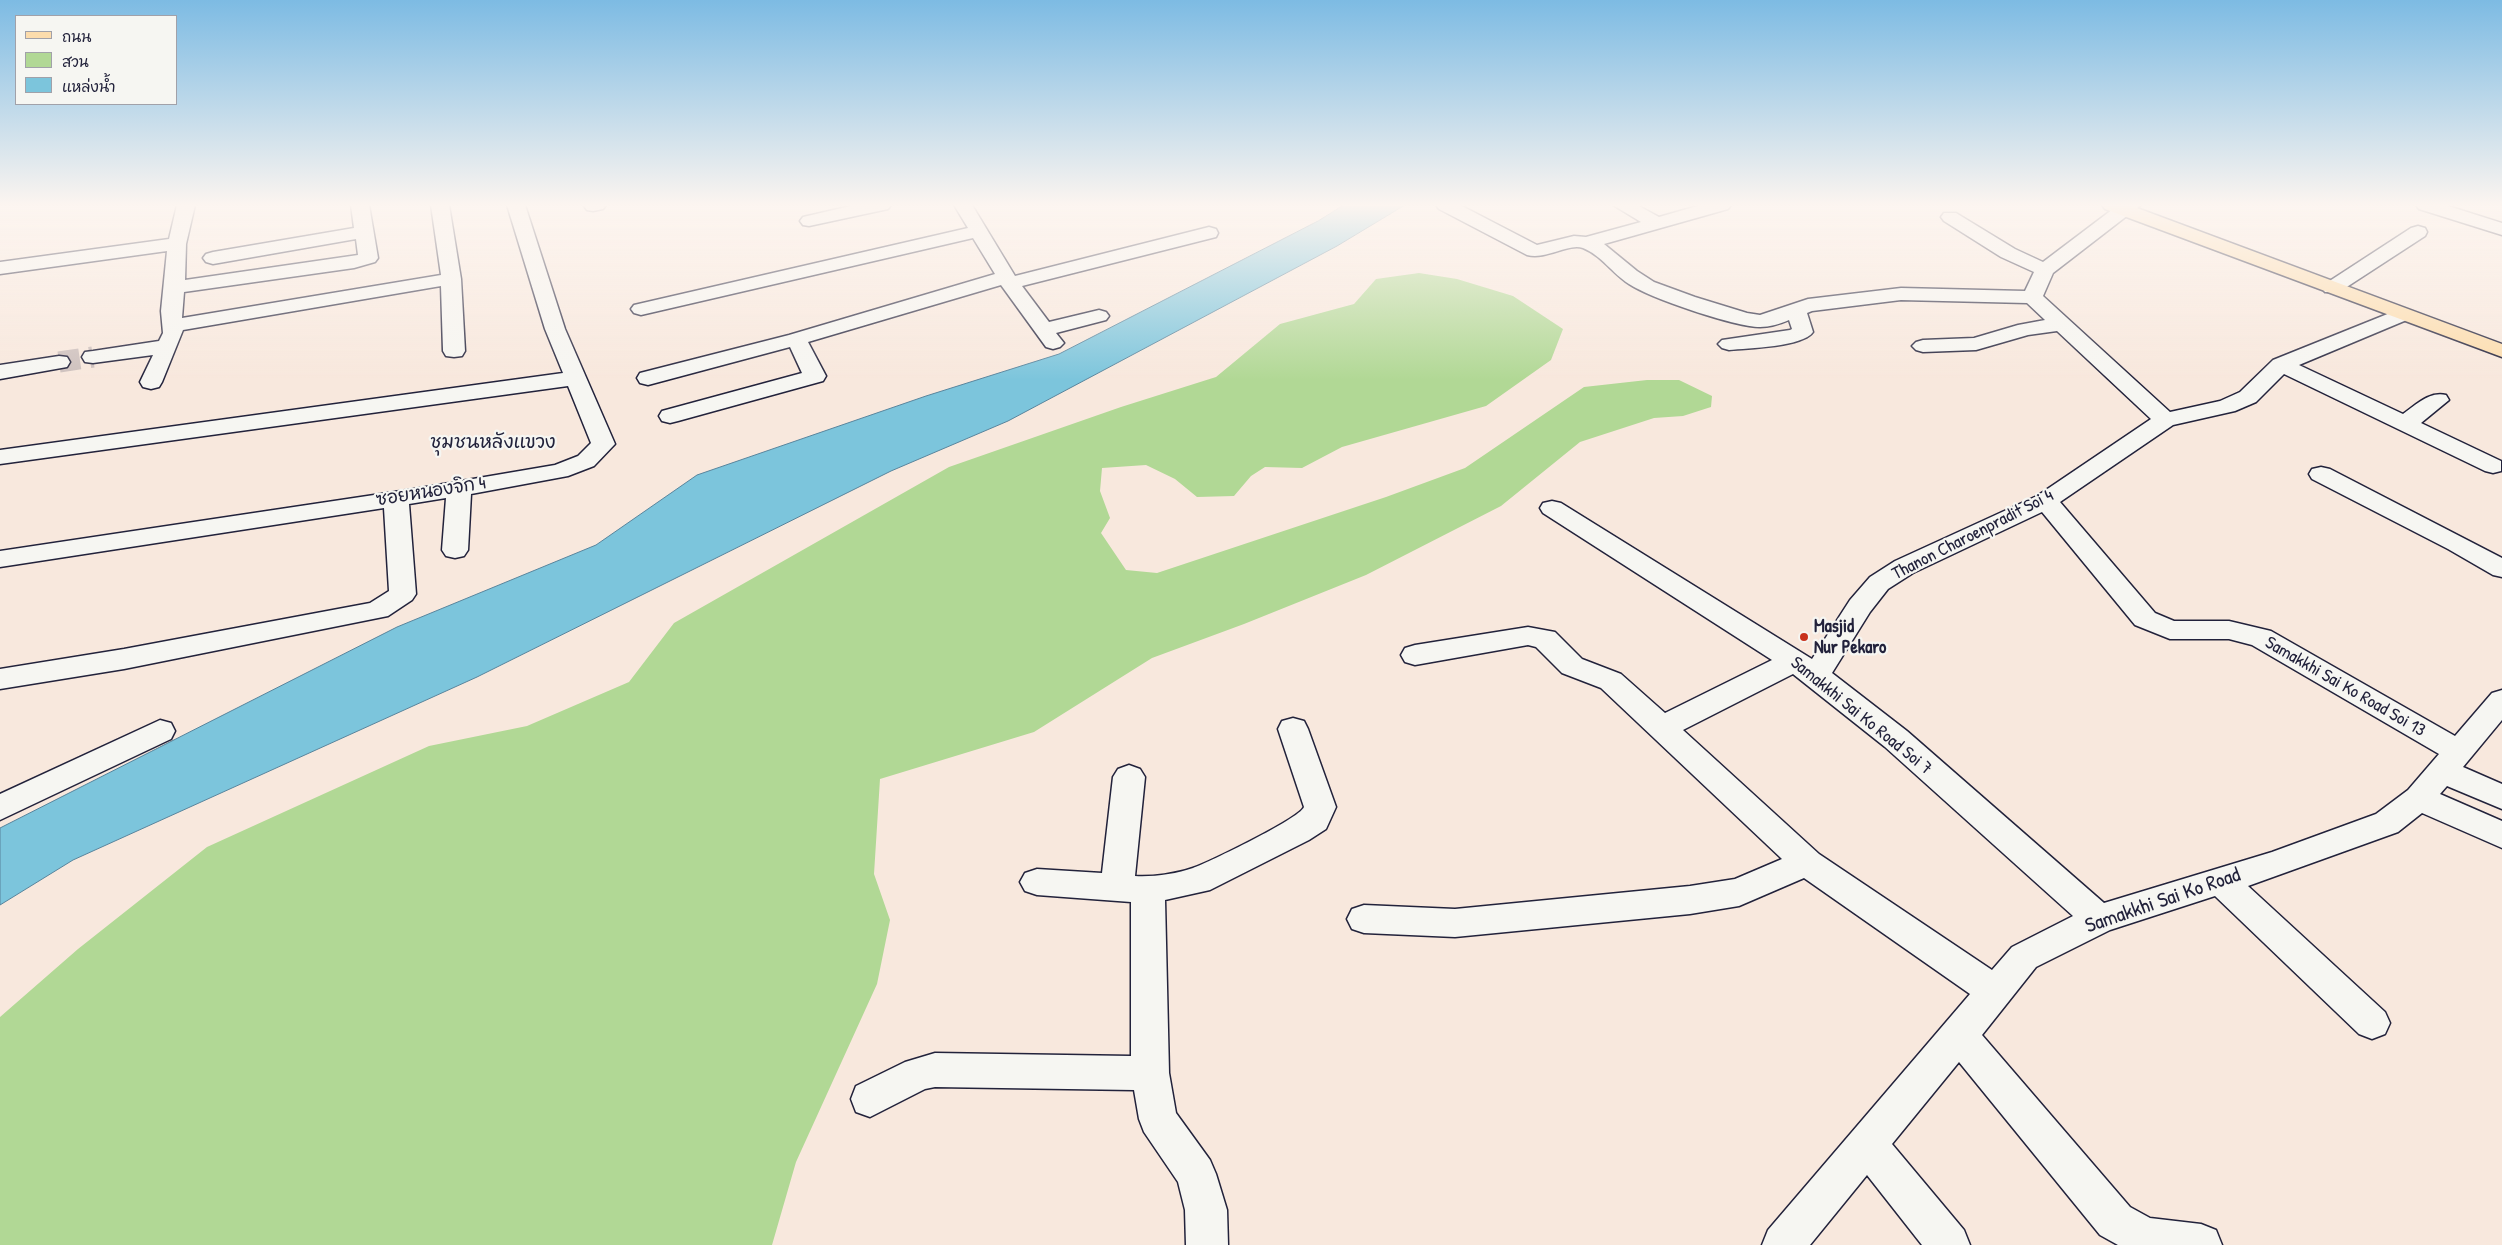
<!DOCTYPE html>
<html>
<head>
<meta charset="utf-8">
<style>
	body { margin:0 }
	#map { position:relative; width:2502px; height:1245px; overflow:hidden; background:#f8e8dd; font-family:"Patrick Hand","Playpen Sans Thai",sans-serif }
	canvas { display:block }
	.legend { position:absolute; left:15px; top:15px; width:162px; height:90px; box-sizing:border-box; background:#f6f6f2; border:1px solid #a1a1a9; margin:0; padding:6px 9px; list-style:none; font-size:15px; color:#22223b }
	.legend li { display:flex; align-items:center; gap:10px; height:25px }
	.legend b { width:25px; border:1px solid #a1a1a9 }
</style>
</head>
<body>
<div id="map">
<canvas width="2502" height="1245"></canvas>
<ul class="legend">
<li><b style="height:6px;background:#fcdcac"></b>ถนน</li>
<li><b style="height:14px;background:#b1d895"></b>สวน</li>
<li><b style="height:14px;background:#7cc5dc"></b>แหล่งน้ำ</li>
</ul>
</div>
<script>
const context = document.querySelector('canvas').getContext('2d');
context.lineJoin = 'round';
function fillPath(path, color) {
  context.fillStyle = color;
  context.fill(path, 'evenodd');
}
function stroke(path, color, width, dash) {
  context.strokeStyle = color;
  context.lineWidth = width;
  context.lineCap = dash ? 'butt' : 'round';
  context.setLineDash(dash || []);
  context.stroke(path);
}
function drawText(font, color, halo, rows, align = 'center') {
  context.font = font + ' "Patrick Hand","Playpen Sans Thai",sans-serif';
  context.lineWidth = 4.5;
  context.setLineDash([]);
  context.textBaseline = 'middle';
  context.strokeStyle = halo;
  context.fillStyle = color;
  for (const [text, x, y, turn = 0] of rows) {
    context.save();
    context.translate(x, y);
    context.rotate((+turn || 0) * Math.PI / 180);
    context.textAlign = isNaN(turn) ? turn : align;
    if (halo) context.strokeText(text, 0, 0);
    context.fillText(text, 0, 0);
    context.restore();
  }
}
fillPath(new Path2D(`
	M 1419,273 L 1457,279 L 1513,296 L 1563,329 L 1551,360 L 1486,406 L 1342,447 L 1302,468 L 1265,467 L 1251,476 L 1234,496 L 1197,497 L 1175,479 L 1146,465 L 1102,468 L 1100,491 L 1110,518 L 1101,533 L 1126,570 L 1157,573 L 1386,497 L 1465,468 L 1584,387 L 1647,380 L 1679,380 L 1712,396 L 1711,407 L 1683,416 L 1654,418 L 1580,442 L 1501,506 L 1366,575 L 1244,624 L 1152,658 L 1034,732 L 880,779 L 874,874 L 890,920 L 877,984 L 796,1162 L 772,1245 L 0,1245 L 0,1017 L 78,949 L 207,847 L 429,746 L 527,726 L 629,682 L 674,623 L 949,467 L 1121,407 L 1216,377 L 1280,324 L 1354,304 L 1376,279 Z`), '#b1d895');
const water = new Path2D(`
	M 1344,205 L 1405,205 L 1337,246 L 1008,421 L 891,471 L 477,677 L 73,860 L 0,905 L 0,828 L 397,627 L 596,545 L 697,475 L 926,396 L 1059,354 L 1318,221 Z`);
fillPath(water, '#7cc5dc');
stroke(water, '#58849c', 1);
stroke(new Path2D(`
	M 59,362 L 93,357`), '#cdc0bd', 21, [21, 10]);
const minor = new Path2D(`
	M 177,205 L 195,205 L 186,244 L 185,280 L 358,255 L 356,239 L 213,264 L 206,262 L 203,258 L 206,254 L 213,252 L 354,228 L 351,205 L 369,205 L 378,258 L 375,262 L 354,268 L 184,292 L 182,318 L 441,275 L 431,205 L 449,205 L 461,279 L 465,351 L 462,356 L 454,357 L 446,356 L 443,351 L 441,286 L 183,330 L 162,382 L 159,387 L 151,389 L 143,387 L 140,382 L 153,355 L 93,363 L 85,362 L 82,357 L 85,352 L 93,351 L 159,341 L 163,333 L 161,311 L 167,251 L 0,274 L 0,262 L 169,239 Z
	M 507,205 L 525,205 L 565,329 L 615,444 L 594,466 L 568,476 L 471,494 L 468,550 L 464,556 L 455,558 L 446,556 L 442,550 L 446,498 L 409,504 L 416,594 L 412,600 L 388,616 L 124,669 L 0,689 L 0,669 L 124,649 L 370,603 L 389,591 L 384,508 L 0,567 L 0,551 L 414,489 L 555,465 L 578,456 L 591,443 L 568,386 L 0,464 L 0,450 L 563,373 L 545,329 Z
	M 606,205 L 603,209 L 593,211 L 587,210 L 584,206 Z
	M 855,205 L 891,205 L 888,209 L 809,226 L 803,225 L 800,221 L 803,217 Z
	M 954,205 L 972,205 L 1015,276 L 1209,227 L 1216,229 L 1218,233 L 1216,237 L 1022,286 L 1049,322 L 1099,310 L 1106,312 L 1109,316 L 1106,320 L 1056,333 L 1064,343 L 1060,347 L 1053,349 L 1046,347 L 1001,285 L 808,342 L 826,376 L 823,381 L 678,421 L 670,423 L 662,421 L 659,416 L 662,411 L 802,373 L 790,347 L 648,385 L 640,383 L 637,378 L 640,373 L 789,335 L 995,274 L 973,238 L 641,315 L 634,313 L 631,309 L 634,305 L 968,228 Z
	M 1436,205 L 1460,205 L 1537,245 L 1574,236 L 1586,237 L 1641,222 L 1613,205 L 1637,205 L 1659,217 L 1701,205 L 1731,205 L 1728,209 L 1604,244 L 1637,271 L 1654,282 L 1695,297 L 1747,313 L 1760,315 L 1808,299 L 1901,288 L 2025,291 L 2034,272 L 2001,257 L 1944,221 L 1941,217 L 1944,213 L 1956,213 L 2015,249 L 2043,262 L 2117,206 L 2141,205 L 2053,273 L 2043,296 L 2170,412 L 2220,401 L 2240,392 L 2273,360 L 2395,311 L 2402,309 L 2409,311 L 2412,315 L 2409,319 L 2299,365 L 2403,414 C 2416,405 2429,391 2446,395 L 2449,400 L 2421,423 L 2501,461 L 2501,471 L 2493,473 L 2485,471 L 2284,374 L 2256,402 L 2235,411 L 2173,425 L 2060,502 L 2155,613 L 2174,621 L 2229,621 L 2271,631 L 2455,736 L 2492,693 L 2502,690 L 2502,720 L 2463,767 L 2502,784 L 2502,809 L 2447,786 L 2440,794 L 2502,821 L 2502,848 L 2422,813 L 2398,832 L 2248,886 L 2385,1012 L 2390,1023 L 2385,1034 L 2372,1039 L 2359,1034 L 2215,896 L 2110,930 L 2036,967 L 1982,1035 L 2130,1207 L 2150,1218 L 2201,1224 L 2216,1230 L 2222,1245 L 2118,1245 L 2100,1235 L 1959,1062 L 1892,1144 L 1964,1230 L 1970,1245 L 1922,1245 L 1867,1175 L 1810,1245 L 1762,1245 L 1768,1230 L 1970,994 L 1804,878 L 1739,906 L 1690,914 L 1455,937 L 1364,933 L 1352,929 L 1347,919 L 1352,909 L 1364,905 L 1455,909 L 1690,886 L 1735,879 L 1782,859 L 1601,688 L 1562,673 L 1536,647 L 1528,645 L 1415,665 L 1405,662 L 1401,655 L 1405,648 L 1415,645 L 1528,627 L 1555,632 L 1582,659 L 1621,674 L 1665,713 L 1772,660 L 1543,513 L 1540,508 L 1543,503 L 1552,501 L 1561,503 L 1812,659 L 1850,600 L 1870,577 L 1895,561 L 2037,496 L 2151,419 L 2057,331 L 2028,335 L 1976,350 L 1923,352 L 1916,350 L 1912,346 L 1916,342 L 1923,340 L 1974,338 L 2018,325 L 2045,320 L 2027,303 L 1901,300 L 1812,311 L 1807,313 L 1813,332 C 1803,347 1748,348 1729,350 L 1722,348 L 1718,344 L 1722,340 L 1790,330 L 1792,329 L 1789,320 C 1780,324 1770,327 1760,327 C 1735,327 1650,298 1629,284 C 1613,274 1601,255 1583,248 C 1568,243 1547,260 1527,255 L 1439,209 ZM 2042,512 L 2135,625 L 2170,639 L 2229,639 L 2252,645 L 2439,754 L 2408,790 L 2376,814 L 2272,852 L 2104,903 L 1907,731 L 1832,673 L 1870,612 L 1888,589 L 1913,573 ZM 1793,674 L 1885,747 L 2073,916 L 2012,947 L 1992,970 L 1819,854 L 1683,730 Z
	M 2416,205 L 2445,205 L 2502,223 L 2502,235 L 2419,209 Z
	M 2418,226 L 2425,228 L 2427,232 L 2425,236 L 2339,292 L 2325,292 L 2322,288 L 2325,284 L 2411,228 Z
	M 59,356 L 67,357 L 70,362 L 67,367 L 0,379 L 0,365 Z
	M 2321,467 L 2330,469 L 2502,558 L 2502,577 L 2493,575 L 2448,549 L 2312,479 L 2309,474 L 2312,469 Z
	M 1293,718 L 1304,721 L 1308,729 L 1336,807 L 1326,829 L 1309,840 L 1210,890 L 1165,900 L 1169,1073 L 1176,1113 L 1210,1160 L 1216,1174 L 1227,1210 L 1228,1245 L 1186,1245 L 1185,1210 L 1178,1182 L 1144,1132 L 1139,1119 L 1134,1090 L 935,1087 L 925,1089 L 870,1117 L 856,1112 L 851,1099 L 856,1086 L 905,1062 L 935,1053 L 1131,1056 L 1131,902 L 1037,895 L 1025,891 L 1020,882 L 1025,873 L 1037,869 L 1102,873 L 1113,777 L 1118,769 L 1129,765 L 1140,769 L 1145,777 L 1135,876 C 1153,877 1176,874 1193,868 C 1209,862 1299,819 1304,807 L 1278,729 L 1282,721 Z
	M 160,720 L 171,723 L 175,731 L 171,739 L 0,820 L 0,794 Z`);
const major = new Path2D(`
	M 2102,205 L 2129,205 L 2502,344 L 2502,357 L 2105,209 Z`);
stroke(minor, '#22223b', 3);
stroke(major, '#22223b', 3);
fillPath(minor, '#f6f6f2');
fillPath(major, '#fcdcac');
const sky = context.createLinearGradient(0, 0, 0, 380);
sky.addColorStop(0, '#7dbbe3');
sky.addColorStop(0.54, '#fcf5f0');
sky.addColorStop(1, '#fcf5f000');
context.fillStyle = sky;
context.fillRect(0, 0, 2502, 380);
for (const [x, y, r, color] of [
	[1804,637,5,"#c8321e"]
]) {
  const dot = new Path2D();
  dot.arc(x, y, r, 0, 2 * Math.PI);
  context.fillStyle = color;
  context.fill(dot);
  stroke(dot, '#f6f6f2', 2);
}
drawText('18px', '#22223b', '#f6f6f2', [
	["ซอยหนองจิก 4",431,492,-9],
	["Thanon Charoenpradit Soi 4",1973,535,-27],
	["Samakkhi Sai Ko Road Soi 13",2345,687,30],
	["Samakkhi Sai Ko Road Soi 7",1861,716,39]
]);
drawText('bold 18px', '#22223b', '#f6f6f2', [
	["Masjid",1814,627],
	["Nur Pekaro",1814,648]
], 'left');
drawText('19px', '#22223b', '#f6f6f2', [
	["ชุมชนหลังแขวง",493,443]
]);
drawText('21px', '#22223b', '#f6f6f2', [
	["Samakkhi Sai Ko Road",2163,901,-19]
]);
</script>
</body>
</html>
